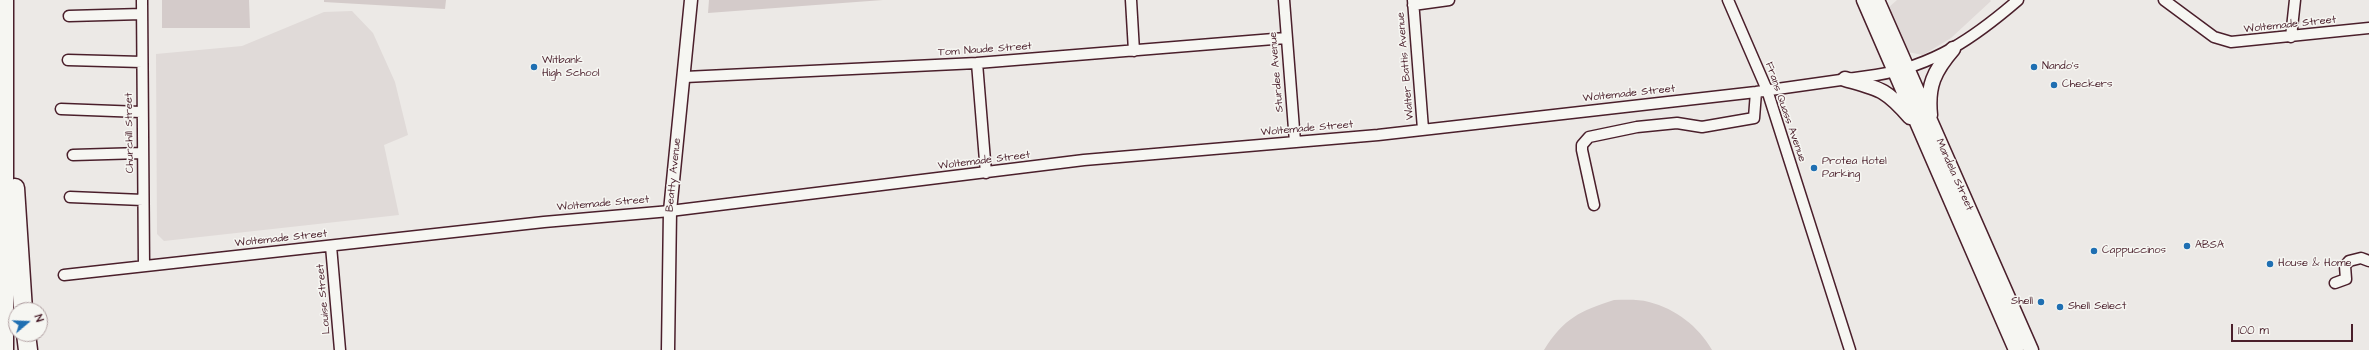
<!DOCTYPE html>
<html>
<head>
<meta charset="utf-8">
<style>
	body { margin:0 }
	#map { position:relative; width:2369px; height:350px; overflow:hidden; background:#ece9e6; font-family:"Architects Daughter",sans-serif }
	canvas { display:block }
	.north { position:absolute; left:8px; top:302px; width:40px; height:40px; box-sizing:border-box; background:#f6f6f2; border:1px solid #b1a0a2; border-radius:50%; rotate:71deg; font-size:11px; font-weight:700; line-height:16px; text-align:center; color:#4a1f2b }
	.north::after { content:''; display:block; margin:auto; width:14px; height:18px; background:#1f6fb2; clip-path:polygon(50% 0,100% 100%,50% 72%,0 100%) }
	.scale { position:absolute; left:2231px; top:324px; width:122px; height:18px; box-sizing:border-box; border:2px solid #4a1f2b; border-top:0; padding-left:5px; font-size:12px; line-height:14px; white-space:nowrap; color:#4a1f2b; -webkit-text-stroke:3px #f6f6f2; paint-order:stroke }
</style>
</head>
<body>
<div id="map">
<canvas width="2369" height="350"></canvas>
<div class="north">N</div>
<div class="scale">100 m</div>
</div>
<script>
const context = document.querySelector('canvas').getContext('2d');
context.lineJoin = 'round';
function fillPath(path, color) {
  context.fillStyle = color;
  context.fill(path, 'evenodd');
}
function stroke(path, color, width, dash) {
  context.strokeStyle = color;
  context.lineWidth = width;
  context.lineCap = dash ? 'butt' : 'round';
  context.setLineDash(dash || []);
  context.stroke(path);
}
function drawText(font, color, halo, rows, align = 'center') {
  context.font = font + ' "Architects Daughter",sans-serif';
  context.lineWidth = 3;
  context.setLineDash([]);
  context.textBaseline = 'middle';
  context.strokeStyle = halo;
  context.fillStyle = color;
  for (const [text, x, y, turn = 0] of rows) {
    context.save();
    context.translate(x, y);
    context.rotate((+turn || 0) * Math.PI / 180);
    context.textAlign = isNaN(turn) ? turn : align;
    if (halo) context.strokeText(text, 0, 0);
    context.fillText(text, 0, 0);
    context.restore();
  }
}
fillPath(new Path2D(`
	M 1897,0 L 1990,0 L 1991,1 L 1951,38 L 1923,55 L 1908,52 L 1888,8 Z
	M 352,11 L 373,33 L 395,82 L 408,135 L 384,145 L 399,215 L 164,241 L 157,234 L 156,54 L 242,46 L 324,12 Z`), '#e0dad8');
fillPath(new Path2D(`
	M 162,0 L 249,0 L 250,28 L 162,28 Z
	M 324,0 L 446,0 L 445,9 L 324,2 Z
	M 709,0 L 883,0 L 708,13 Z
	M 1614,300 C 1625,300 1638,299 1649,302 C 1676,309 1698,326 1712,350 L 1544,350 C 1564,318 1580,311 1614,300 Z`), '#d4cbca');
const minor = new Path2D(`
	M 142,0 L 144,265
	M 1131,0 L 1134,51
	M 1284,0 L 1295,142
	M 1413,0 L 1423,129
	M 1728,0 L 1767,90 L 1850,350
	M 2164,0 L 2214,37 L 2231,42 L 2369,28
	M 1413,5 L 1449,0
	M 69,16 L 142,14
	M 2291,37 L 2295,0
	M 68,60 L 142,62
	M 977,63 L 986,173
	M 685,77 L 977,63 L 1286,38
	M 61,109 L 141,112
	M 73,155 L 142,153
	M 70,197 L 143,200
	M 1594,205 L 1582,150 L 1582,145 L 1589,137 L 1637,127 L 1677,123 L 1702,127 L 1754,118 L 1756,92
	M 331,246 L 340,350
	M 64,275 L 544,222 L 670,211 L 1084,160 L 1378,135 L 1756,92 L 1876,75 C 1934,66 1975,37 2018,0
	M 2335,283 L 2346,279 L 2345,266 L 2349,261 L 2361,258 L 2369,261`);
const tertiary = new Path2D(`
	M 668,350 L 670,211 L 691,0`);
const secondary = new Path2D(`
	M 1864,0 L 2016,350
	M 1877,0 L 2031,350
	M 1845,79 C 1880,89 1886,89 1910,117
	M 1930,115 C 1927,86 1934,71 1953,49`);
const motorway = new Path2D(`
	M 4,0 L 4,350
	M 15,188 L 23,310
	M 26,334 L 28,350`);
stroke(minor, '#4a1f2b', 13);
stroke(tertiary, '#4a1f2b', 15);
stroke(secondary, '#4a1f2b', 17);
stroke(motorway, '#4a1f2b', 21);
stroke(minor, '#f6f6f2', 10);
stroke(tertiary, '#f6f6f2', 12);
stroke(secondary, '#f6f6f2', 14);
stroke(motorway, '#f6f6f2', 18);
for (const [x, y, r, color] of [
	[534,67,4,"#1f6fb2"],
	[2034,67,4,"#1f6fb2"],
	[2054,85,4,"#1f6fb2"],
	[1814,168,4,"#1f6fb2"],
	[2187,246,4,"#1f6fb2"],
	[2094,251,4,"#1f6fb2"],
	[2270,264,4,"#1f6fb2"],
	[2041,302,4,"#1f6fb2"],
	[2060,307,4,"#1f6fb2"]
]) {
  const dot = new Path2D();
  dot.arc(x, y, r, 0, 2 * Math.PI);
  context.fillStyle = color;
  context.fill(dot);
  stroke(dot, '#f6f6f2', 1.5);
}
drawText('11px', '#4a1f2b', '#f6f6f2', [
	["Woltemade Street",2290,25,-6],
	["Tom Naude Street",985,50,-4],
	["Walter Battis Avenue",1406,66,-95],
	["Sturdee Avenue",1277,72,-95],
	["Woltemade Street",1629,94,-6],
	["Frans Quass Avenue",1785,112,71],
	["Woltemade Street",1307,129,-5],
	["Churchill Street",130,133,-91],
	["Woltemade Street",984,161,-7],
	["Beatty Avenue",674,175,-84],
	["Mandela Street",1954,175,66],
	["Woltemade Street",603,204,-5],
	["Woltemade Street",281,239,-6],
	["Louise Street",324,299,-95]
]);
drawText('11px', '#4a1f2b', '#f6f6f2', [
	["Witbank",542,61],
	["High School",542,74],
	["Nando's",2042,67],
	["Checkers",2062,85],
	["Protea Hotel",1822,162],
	["Parking",1822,175],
	["ABSA",2195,246],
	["Cappuccinos",2102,251],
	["House & Home",2278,264],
	["Shell",2033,302,"right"],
	["Shell Select",2068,307]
], 'left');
</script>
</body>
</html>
